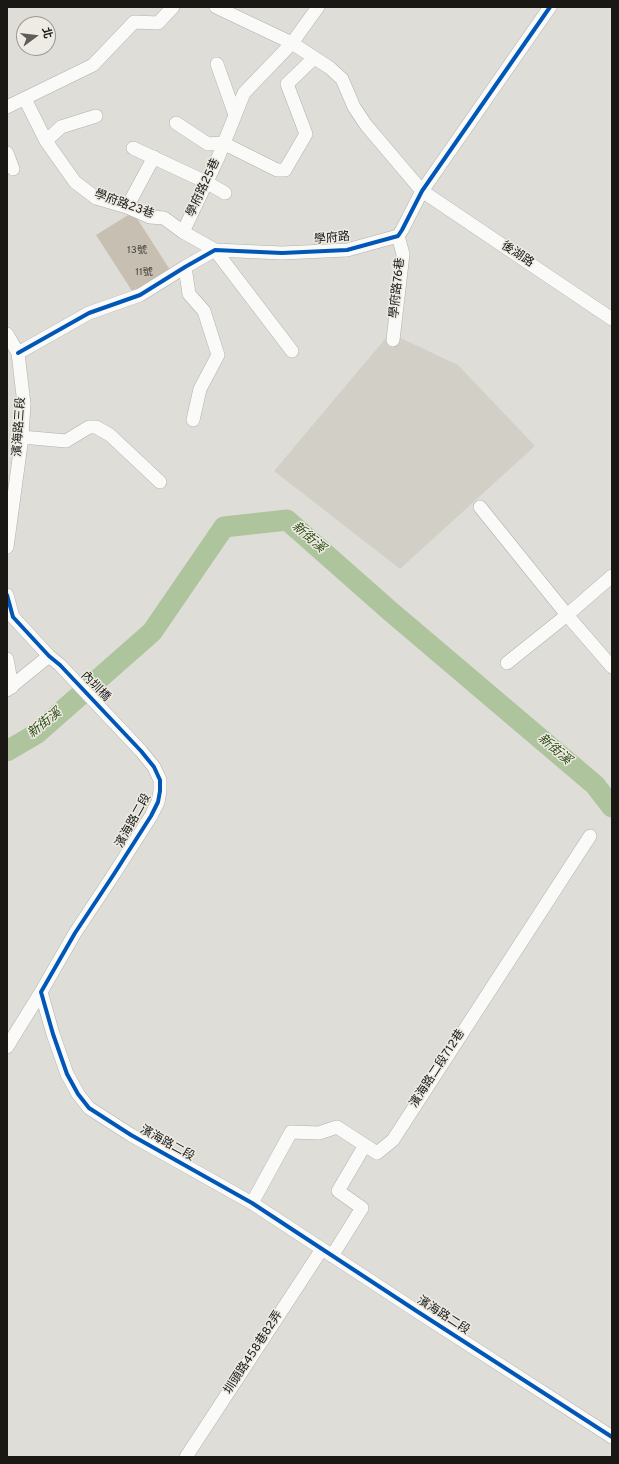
<!DOCTYPE html>
<html>
<head>
<meta charset="utf-8">
<style>
	body { margin:0 }
	#map { position:relative; width:619px; height:1464px; overflow:hidden; background:#deddd8; font-family:Overpass,"Noto Sans TC",sans-serif }
	canvas { display:block }
	.frame { position:absolute; inset:0; border:8px solid #191815; pointer-events:none }
	.north { position:absolute; left:16px; top:16px; width:40px; height:40px; box-sizing:border-box; background:#edebe3; border:1px solid #989791; border-radius:50%; rotate:75deg; font-size:11px; font-weight:700; line-height:16px; text-align:center; color:#191815 }
	.north::after { content:''; display:block; margin:auto; width:14px; height:18px; background:#5e5d59; clip-path:polygon(50% 0,100% 100%,50% 72%,0 100%) }
</style>
</head>
<body>
<div id="map">
<canvas width="619" height="1464"></canvas>
<div class="frame"></div>
<div class="north">北</div>
</div>
<script>
const context = document.querySelector('canvas').getContext('2d');
context.lineJoin = 'round';
function fillPath(path, color) {
  context.fillStyle = color;
  context.fill(path, 'evenodd');
}
function stroke(path, color, width, dash) {
  context.strokeStyle = color;
  context.lineWidth = width;
  context.lineCap = dash ? 'butt' : 'round';
  context.setLineDash(dash || []);
  context.stroke(path);
}
function drawText(font, color, halo, rows, align = 'center') {
  context.font = font + ' Overpass,"Noto Sans TC",sans-serif';
  context.lineWidth = 3;
  context.setLineDash([]);
  context.textBaseline = 'middle';
  context.strokeStyle = halo;
  context.fillStyle = color;
  for (const [text, x, y, turn = 0] of rows) {
    context.save();
    context.translate(x, y);
    context.rotate((+turn || 0) * Math.PI / 180);
    context.textAlign = isNaN(turn) ? turn : align;
    if (halo) context.strokeText(text, 0, 0);
    context.fillText(text, 0, 0);
    context.restore();
  }
}
fillPath(new Path2D(`
	M 390,333 L 458,365 L 535,446 L 400,569 L 274,471 Z`), '#d2d0c6');
stroke(new Path2D(`
	M 7,751 L 36,734 L 152,632 L 224,527 L 287,520 L 390,611 L 595,785 L 612,807`), '#adc49c', 21);
fillPath(new Path2D(`
	M 133,212 L 170,270 L 134,294 L 96,235 Z`), '#c7bfb2');
const minor = new Path2D(`
	M 216,7 L 292,43 L 330,68 L 342,79 L 354,107 L 366,125 L 422,191 L 612,319
	M 217,64 L 235,115
	M 25,99 L 46,141 L 75,182 L 96,198 L 127,207 L 150,217 L 164,218 L 183,232 L 215,250 L 292,351
	M 7,107 L 93,65 L 134,22 L 158,23 L 173,7
	M 176,123 L 208,144 L 223,143 L 277,170 L 285,170 L 306,134 L 287,84 L 314,58
	M 46,141 L 61,127 L 96,116
	M 133,148 L 206,182 L 225,193
	M 7,153 L 13,169
	M 127,207 L 154,157
	M 183,232 L 218,158 L 244,93 L 292,43 L 318,7
	M 185,267 L 189,294 L 204,311 L 218,355 L 200,389 L 193,420
	M 7,334 L 18,353 L 24,404 L 22,437 L 7,547
	M 393,340 L 403,254 L 398,236
	M 18,353 L 89,313 L 140,295 L 185,267 L 215,250 L 282,253 L 347,250 L 398,236 L 402,230 L 422,191 L 550,7
	M 22,437 L 66,441 L 89,427 L 96,427 L 110,435 L 160,482
	M 480,507 L 567,615 L 612,667
	M 7,595 L 13,617 L 49,656 L 60,665 L 141,751 L 154,767 L 160,780 L 160,791 L 158,802 L 151,816 L 114,874 L 75,933 L 41,992 L 53,1034 L 67,1074 L 78,1094 L 89,1108 L 131,1135 L 252,1203 L 415,1310 L 612,1437
	M 7,659 L 12,687
	M 507,663 L 567,615 L 612,576
	M 7,690 L 49,656
	M 7,1047 L 41,992
	M 252,1203 L 291,1132 L 319,1133 L 337,1127 L 377,1153 L 393,1140 L 590,836
	M 332,1256 L 362,1208 L 338,1191 L 365,1145
	M 186,1457 L 322,1249`);
stroke(minor, '#b1b0ac', 14);
stroke(minor, '#fafaf9', 13);
stroke(new Path2D(`
	M 18,353 L 89,313 L 140,295 L 185,267 L 215,250 L 282,253 L 347,250 L 398,236 L 402,230 L 422,191 L 550,7
	M 7,595 L 13,617 L 49,656 L 60,665 L 141,751 L 154,767 L 160,780 L 160,791 L 158,802 L 151,816 L 114,874 L 75,933 L 41,992 L 53,1034 L 67,1074 L 78,1094 L 89,1108 L 131,1135 L 252,1203 L 415,1310 L 612,1437`), '#0057b8', 4);
drawText('10px', '#44423c', null, [
	["13號",137,251],
	["11號",144,273]
]);
drawText('12px', '#191815', '#edebe3', [
	["學府路25巷",204,188,-65],
	["學府路23巷",124,205,20],
	["學府路",332,239,-5],
	["後湖路",517,255,34],
	["學府路76巷",398,288,-84],
	["濱海路三段",20,427,-86],
	["內圳橋",95,687,46],
	["濱海路二段",134,821,-61],
	["濱海路二段712巷",438,1069,-57],
	["濱海路二段",167,1144,29],
	["濱海路二段",443,1316,33],
	["圳頭路458巷82弄",254,1353,-57]
]);
drawText('italic 13px', '#2a490f', '#edebe3', [
	["新街溪",308,538,41],
	["新街溪",45,724,-39],
	["新街溪",554,750,41]
]);
</script>
</body>
</html>
